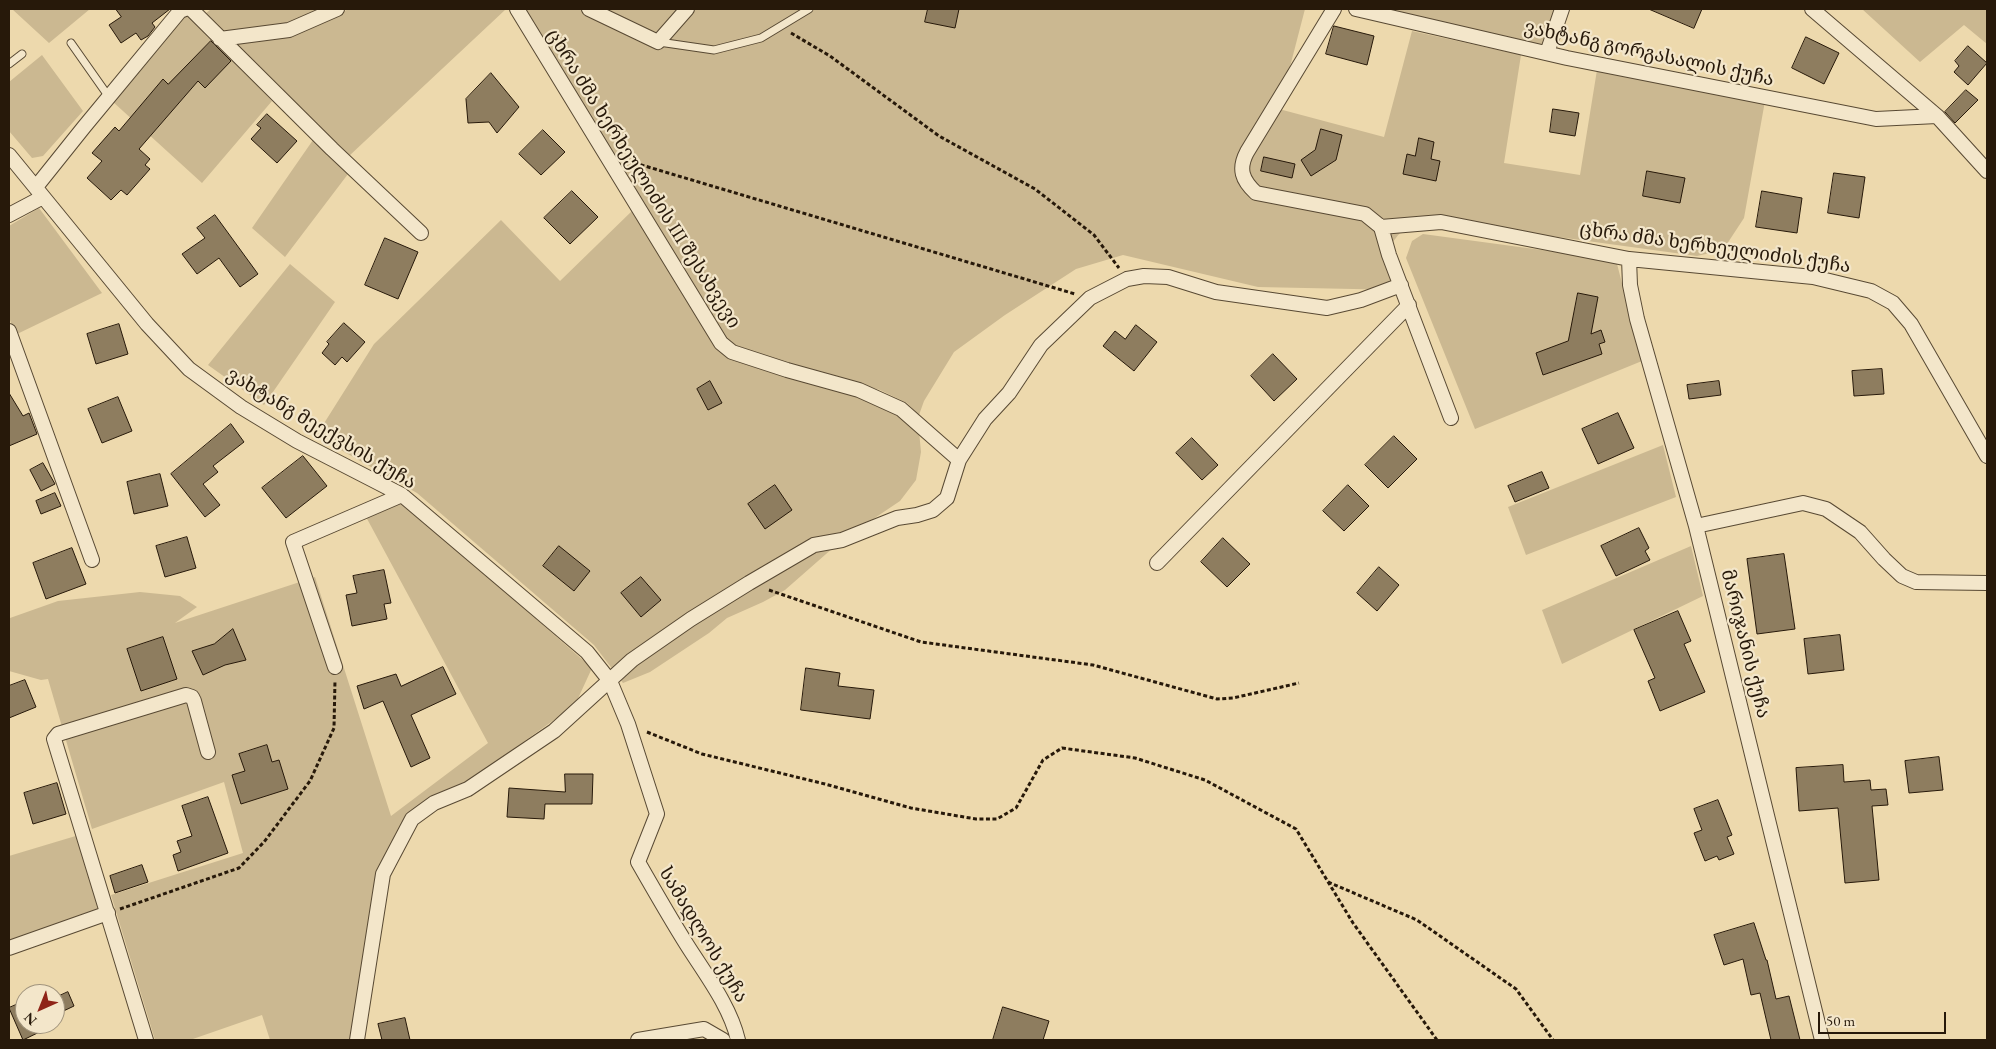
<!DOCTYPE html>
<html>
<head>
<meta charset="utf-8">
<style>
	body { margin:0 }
	#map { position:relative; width:1996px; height:1049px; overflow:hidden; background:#edd9ad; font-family:"EB Garamond",serif }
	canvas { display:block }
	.frame { position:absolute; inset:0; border:10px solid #27190a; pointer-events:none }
	.north { position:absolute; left:15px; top:984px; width:50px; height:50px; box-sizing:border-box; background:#f3e6ca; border:1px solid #a1947d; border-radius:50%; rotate:224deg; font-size:14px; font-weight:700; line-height:20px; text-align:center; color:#27190a }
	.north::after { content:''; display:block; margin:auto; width:18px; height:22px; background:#8f2418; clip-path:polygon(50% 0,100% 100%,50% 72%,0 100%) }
	.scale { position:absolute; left:1818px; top:1012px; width:128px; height:22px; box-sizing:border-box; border:2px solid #27190a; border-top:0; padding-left:6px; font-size:15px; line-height:18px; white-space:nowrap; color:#27190a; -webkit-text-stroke:4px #f3e6ca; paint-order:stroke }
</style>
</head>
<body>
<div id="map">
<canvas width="1996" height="1049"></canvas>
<div class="frame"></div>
<div class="north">N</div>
<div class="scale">50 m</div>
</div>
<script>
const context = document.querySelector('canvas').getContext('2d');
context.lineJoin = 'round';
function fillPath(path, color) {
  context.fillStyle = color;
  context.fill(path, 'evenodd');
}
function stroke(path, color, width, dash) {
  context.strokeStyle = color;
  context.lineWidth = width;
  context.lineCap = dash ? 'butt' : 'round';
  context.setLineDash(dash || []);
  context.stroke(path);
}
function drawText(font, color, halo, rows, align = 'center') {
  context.font = font + ' "EB Garamond","Noto Serif Georgian",serif';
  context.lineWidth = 4.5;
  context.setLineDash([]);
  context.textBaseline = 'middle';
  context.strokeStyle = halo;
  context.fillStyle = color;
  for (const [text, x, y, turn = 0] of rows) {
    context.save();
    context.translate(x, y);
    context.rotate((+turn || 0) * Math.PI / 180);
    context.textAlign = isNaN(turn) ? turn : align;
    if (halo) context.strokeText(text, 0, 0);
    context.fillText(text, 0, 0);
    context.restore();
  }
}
fillPath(new Path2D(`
	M 12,9 L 90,9 L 49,43 Z
	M 211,9 L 324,9 L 288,26 L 223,35 L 205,14 Z
	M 349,9 L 505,9 L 505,10 L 349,156 L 232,43 L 287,36 Z
	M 519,9 L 1305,9 L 1279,109 L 1384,137 L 1412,31 L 1521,55 L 1504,163 L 1580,175 L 1597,70 L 1765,101 L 1744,218 L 1723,250 L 1697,256 L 1434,220 C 1411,223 1401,227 1389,249 L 1401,290 L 1258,287 L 1123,255 L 1076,269 L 1005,315 L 954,352 L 924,401 L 919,415 L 907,403 L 880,390 L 735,347 L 725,340 Z
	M 1383,9 L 1555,9 L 1543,46 Z
	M 1862,9 L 1987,9 L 1987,44 L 1964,25 L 1920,62 Z
	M 190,14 L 272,101 L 202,183 L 112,101 L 182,17 Z
	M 42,55 L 83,111 L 43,156 L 32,158 L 9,131 L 9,82 Z
	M 313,140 L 348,174 L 285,257 L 252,228 Z
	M 39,208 L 102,293 L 15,335 L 9,317 L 9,226 Z
	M 634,209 L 718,348 L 855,393 L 898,412 L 919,431 L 921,452 L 916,480 L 900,501 L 842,540 L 785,590 L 763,602 L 727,618 L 709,633 L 650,672 L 623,683 L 594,645 L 417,493 L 316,436 L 374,344 L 501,220 L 560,281 Z
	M 1423,234 L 1616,260 L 1642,361 L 1475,429 L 1406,258 L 1412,241 Z
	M 290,264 L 335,302 L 264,405 L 208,365 Z
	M 1663,445 L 1676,497 L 1526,555 L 1508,507 Z
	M 400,500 L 592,668 L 575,705 L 467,782 L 428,800 L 406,815 L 380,865 L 353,1040 L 270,1040 L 262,1015 L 190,1040 L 155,1040 L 111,895 L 243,853 L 224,782 L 92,829 L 48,679 L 41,680 L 9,671 L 9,616 L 10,618 L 58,601 L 140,592 L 180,596 L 197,607 L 175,623 L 315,577 L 391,816 L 488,743 L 365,515 Z
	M 1691,546 L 1703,596 L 1562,664 L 1542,610 Z
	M 79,835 L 101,911 L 9,943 L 9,856 Z`), '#cbb891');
const building = new Path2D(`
	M 116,9 L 170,9 L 152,23 L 155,27 L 148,36 L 141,40 L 136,33 L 121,43 L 109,25 L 121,17 Z
	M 928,9 L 959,9 L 955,28 L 925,22 Z
	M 1649,9 L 1702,9 L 1694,28 Z
	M 1334,26 L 1374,36 L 1367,65 L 1326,54 Z
	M 1806,37 L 1839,53 L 1824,84 L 1792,68 Z
	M 211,41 L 231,61 L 205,88 L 198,81 L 139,149 L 150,159 L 145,165 L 150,169 L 127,195 L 121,190 L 111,200 L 87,178 L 102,161 L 92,153 L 115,127 L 119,131 L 163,79 L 168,84 Z
	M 1968,46 L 1987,63 L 1968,85 L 1954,72 L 1959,66 L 1955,61 Z
	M 491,73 L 519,107 L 497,133 L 489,122 L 468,123 L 466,99 Z
	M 1966,90 L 1978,100 L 1955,123 L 1945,112 Z
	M 1553,109 L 1579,113 L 1575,136 L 1550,132 Z
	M 267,114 L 297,141 L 277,163 L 251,139 L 261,128 L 257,125 Z
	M 1321,129 L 1342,135 L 1336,160 L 1311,176 L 1301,160 L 1315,150 Z
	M 543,130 L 565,152 L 541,175 L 519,154 Z
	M 1419,138 L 1434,142 L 1431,159 L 1440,161 L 1436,181 L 1403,174 L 1407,154 L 1415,156 Z
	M 1264,157 L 1295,164 L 1292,178 L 1261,171 Z
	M 1647,171 L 1685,178 L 1680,203 L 1643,196 Z
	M 1834,173 L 1865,177 L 1859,218 L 1828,213 Z
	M 572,191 L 598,217 L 570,244 L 544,218 Z
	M 1762,191 L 1802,198 L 1797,233 L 1756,227 Z
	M 215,215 L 258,274 L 240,287 L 219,258 L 197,274 L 182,254 L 205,238 L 197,228 Z
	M 385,238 L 418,252 L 398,299 L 365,285 Z
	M 1578,293 L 1598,297 L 1591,334 L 1601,330 L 1605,342 L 1599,344 L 1602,354 L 1543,375 L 1536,353 L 1568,341 Z
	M 344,323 L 365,342 L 347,362 L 342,357 L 335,365 L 322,353 L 329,344 L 327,342 Z
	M 119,324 L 128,354 L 96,364 L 87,334 Z
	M 1136,325 L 1157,342 L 1134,371 L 1103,346 L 1115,331 L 1125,339 Z
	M 1273,354 L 1297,379 L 1274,401 L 1251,376 Z
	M 1882,369 L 1884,394 L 1854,396 L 1852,371 Z
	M 710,381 L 722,403 L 708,410 L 697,389 Z
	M 1719,381 L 1721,395 L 1689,399 L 1687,385 Z
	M 9,393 L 23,416 L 29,413 L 37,434 L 9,446 Z
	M 118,397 L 132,431 L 102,443 L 88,409 Z
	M 1618,413 L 1634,448 L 1598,464 L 1582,429 Z
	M 231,424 L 244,442 L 213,466 L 218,472 L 203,484 L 220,505 L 205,517 L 171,474 Z
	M 1394,436 L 1417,459 L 1388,488 L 1365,465 Z
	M 1192,438 L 1218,465 L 1202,480 L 1176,453 Z
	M 303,456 L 327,486 L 286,518 L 262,488 Z
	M 43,463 L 55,484 L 41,491 L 30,470 Z
	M 1542,472 L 1549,488 L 1515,502 L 1508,486 Z
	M 160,474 L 168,506 L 134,514 L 127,482 Z
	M 775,485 L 792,510 L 765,529 L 748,504 Z
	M 1348,485 L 1369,506 L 1344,531 L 1323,511 Z
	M 55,493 L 61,506 L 41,514 L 36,501 Z
	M 1639,528 L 1649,548 L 1645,551 L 1650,560 L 1616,576 L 1601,546 Z
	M 187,537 L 196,568 L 165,577 L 156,546 Z
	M 1223,538 L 1250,564 L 1227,587 L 1201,562 Z
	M 559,546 L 590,571 L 574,591 L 543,566 Z
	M 72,548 L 86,584 L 46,599 L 33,563 Z
	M 1784,554 L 1795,629 L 1757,634 L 1747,559 Z
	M 1379,567 L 1399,585 L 1377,611 L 1357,593 Z
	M 384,570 L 391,603 L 384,604 L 387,619 L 352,626 L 346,595 L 357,593 L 353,576 Z
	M 641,577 L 661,600 L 641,617 L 621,593 Z
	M 1678,611 L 1691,641 L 1684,644 L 1705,692 L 1660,711 L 1648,681 L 1655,678 L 1634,630 Z
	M 233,629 L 246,660 L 225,665 L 203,675 L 192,651 L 214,644 Z
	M 1840,635 L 1844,670 L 1808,674 L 1804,639 Z
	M 163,637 L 177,679 L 141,691 L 127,649 Z
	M 443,667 L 456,694 L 411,715 L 430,758 L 411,767 L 383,701 L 364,709 L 357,686 L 396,674 L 401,686 Z
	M 806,668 L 840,673 L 838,686 L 874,690 L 870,719 L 801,710 Z
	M 25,680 L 36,707 L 9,718 L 9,686 Z
	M 267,745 L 272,762 L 279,760 L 288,789 L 241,804 L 232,775 L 245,771 L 239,754 Z
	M 1939,757 L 1943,790 L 1909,793 L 1905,761 Z
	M 1843,765 L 1844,782 L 1870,780 L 1871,790 L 1886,789 L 1888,805 L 1872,806 L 1879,880 L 1845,883 L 1838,808 L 1799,811 L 1796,768 Z
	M 565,774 L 593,774 L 592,804 L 545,804 L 544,819 L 507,817 L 509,788 L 565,792 Z
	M 57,783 L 66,814 L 33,824 L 24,793 Z
	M 208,797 L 228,853 L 178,871 L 173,855 L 181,852 L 177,841 L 192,836 L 182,806 Z
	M 1718,800 L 1732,835 L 1727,837 L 1734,854 L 1719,860 L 1717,856 L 1705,861 L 1694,833 L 1702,830 L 1694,809 Z
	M 142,865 L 148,882 L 115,893 L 110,876 Z
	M 1754,923 L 1766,960 L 1767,960 L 1776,999 L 1789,996 L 1800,1040 L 1771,1040 L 1760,993 L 1751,995 L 1743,959 L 1724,965 L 1714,935 Z
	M 68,992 L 74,1006 L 55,1015 L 55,998 Z
	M 25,1001 L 25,1024 L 56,1024 L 23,1040 L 9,1008 Z
	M 1003,1007 L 1049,1021 L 1043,1040 L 993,1040 Z
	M 405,1018 L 410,1040 L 382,1040 L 378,1024 Z`);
fillPath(building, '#8e7d5f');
stroke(building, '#27190a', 1);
const service = new Path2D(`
	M 659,42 L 714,50 L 761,38 L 809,9
	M 71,43 L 109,97
	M 9,64 L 22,54`);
const minor = new Path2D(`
	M 191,9 L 332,149 L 421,233
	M 517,9 L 721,343 L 732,352 L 787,370 L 859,390 L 901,409 L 959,460
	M 589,9 L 658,42 L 687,9
	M 1334,9 L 1247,152 C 1238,169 1242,180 1256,193 L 1365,214 L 1381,227
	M 1356,9 L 1567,58 L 1876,119 L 1937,116
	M 1812,9 L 1937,116 L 1987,171
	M 220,39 L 289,30 L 337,9
	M 1547,53 L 1562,9
	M 9,155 L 147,324 L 189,369 L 241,407 L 297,441 L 402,495 L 587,652 L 610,681 L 628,724 L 657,814 L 638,862 C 654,890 670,918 687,945 C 706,975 730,1006 738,1040
	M 36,187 L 84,127 L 180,11 L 185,9
	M 9,215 L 43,197
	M 1629,259 L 1630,285 L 1637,319 L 1696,526 L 1822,1040
	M 9,331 L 92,560
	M 1451,418 L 1389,255 L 1381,227 L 1441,222 L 1629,259 L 1813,277 L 1871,291 L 1893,303 L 1911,324 L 1987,456
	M 1696,526 L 1803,503 L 1826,509 L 1860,532 L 1884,559 L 1902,576 L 1916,582 L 1987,583
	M 1157,563 L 1409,305
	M 335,667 L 293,542 L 402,495
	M 9,948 L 108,913
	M 146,1040 L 54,739 L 58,734 L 186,695 L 192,697 L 194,701 L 208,752
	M 357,1040 L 383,874 L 412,819 L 434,803 L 468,789 L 554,731 L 632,660 L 691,619 L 749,583 L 814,545 L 842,540 L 897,518 L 917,515 L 933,510 L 947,498 L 959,460 L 985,419 L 1009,393 L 1041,345 L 1090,298 L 1127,279 L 1144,276 L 1168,277 L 1216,292 L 1327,308 L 1361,300 L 1401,285
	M 638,1040 L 704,1029 L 723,1040`);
stroke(service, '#584933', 9);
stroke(minor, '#584933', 16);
stroke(new Path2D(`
	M 791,33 L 830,56 L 939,136 L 1035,189 L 1094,235 L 1119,268
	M 628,161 L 1075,294
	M 769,590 L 921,642 L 1093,665 L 1217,699 L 1233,698 L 1299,683
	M 647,732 L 702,754 L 825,784 L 911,808 L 976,819 L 997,819 L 1016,808 L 1043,760 L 1062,748 L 1135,758 L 1205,780 L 1296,829 L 1353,923 L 1437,1040
	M 1328,882 L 1417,920 L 1516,989 L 1553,1040
	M 120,909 L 239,868 L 264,842 L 310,781 L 334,728 L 335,680`), '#27190a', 3, [4, 2.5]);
stroke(service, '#f3e6ca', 7);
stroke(minor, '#f3e6ca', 14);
drawText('19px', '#27190a', '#f3e6ca', [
	["ვახტანგ გორგასალის ქუჩა",1649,54,12],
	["ცხრა ძმა ხერხეულიძის III შესახვევი",643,179,58],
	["ცხრა ძმა ხერხეულიძის ქუჩა",1715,248,8],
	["ვახტანგ მეექვსის ქუჩა",321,429,31],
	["მარიჯანის ქუჩა",1745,644,76],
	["სამადლოს ქუჩა",703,935,59]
]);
</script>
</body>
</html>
